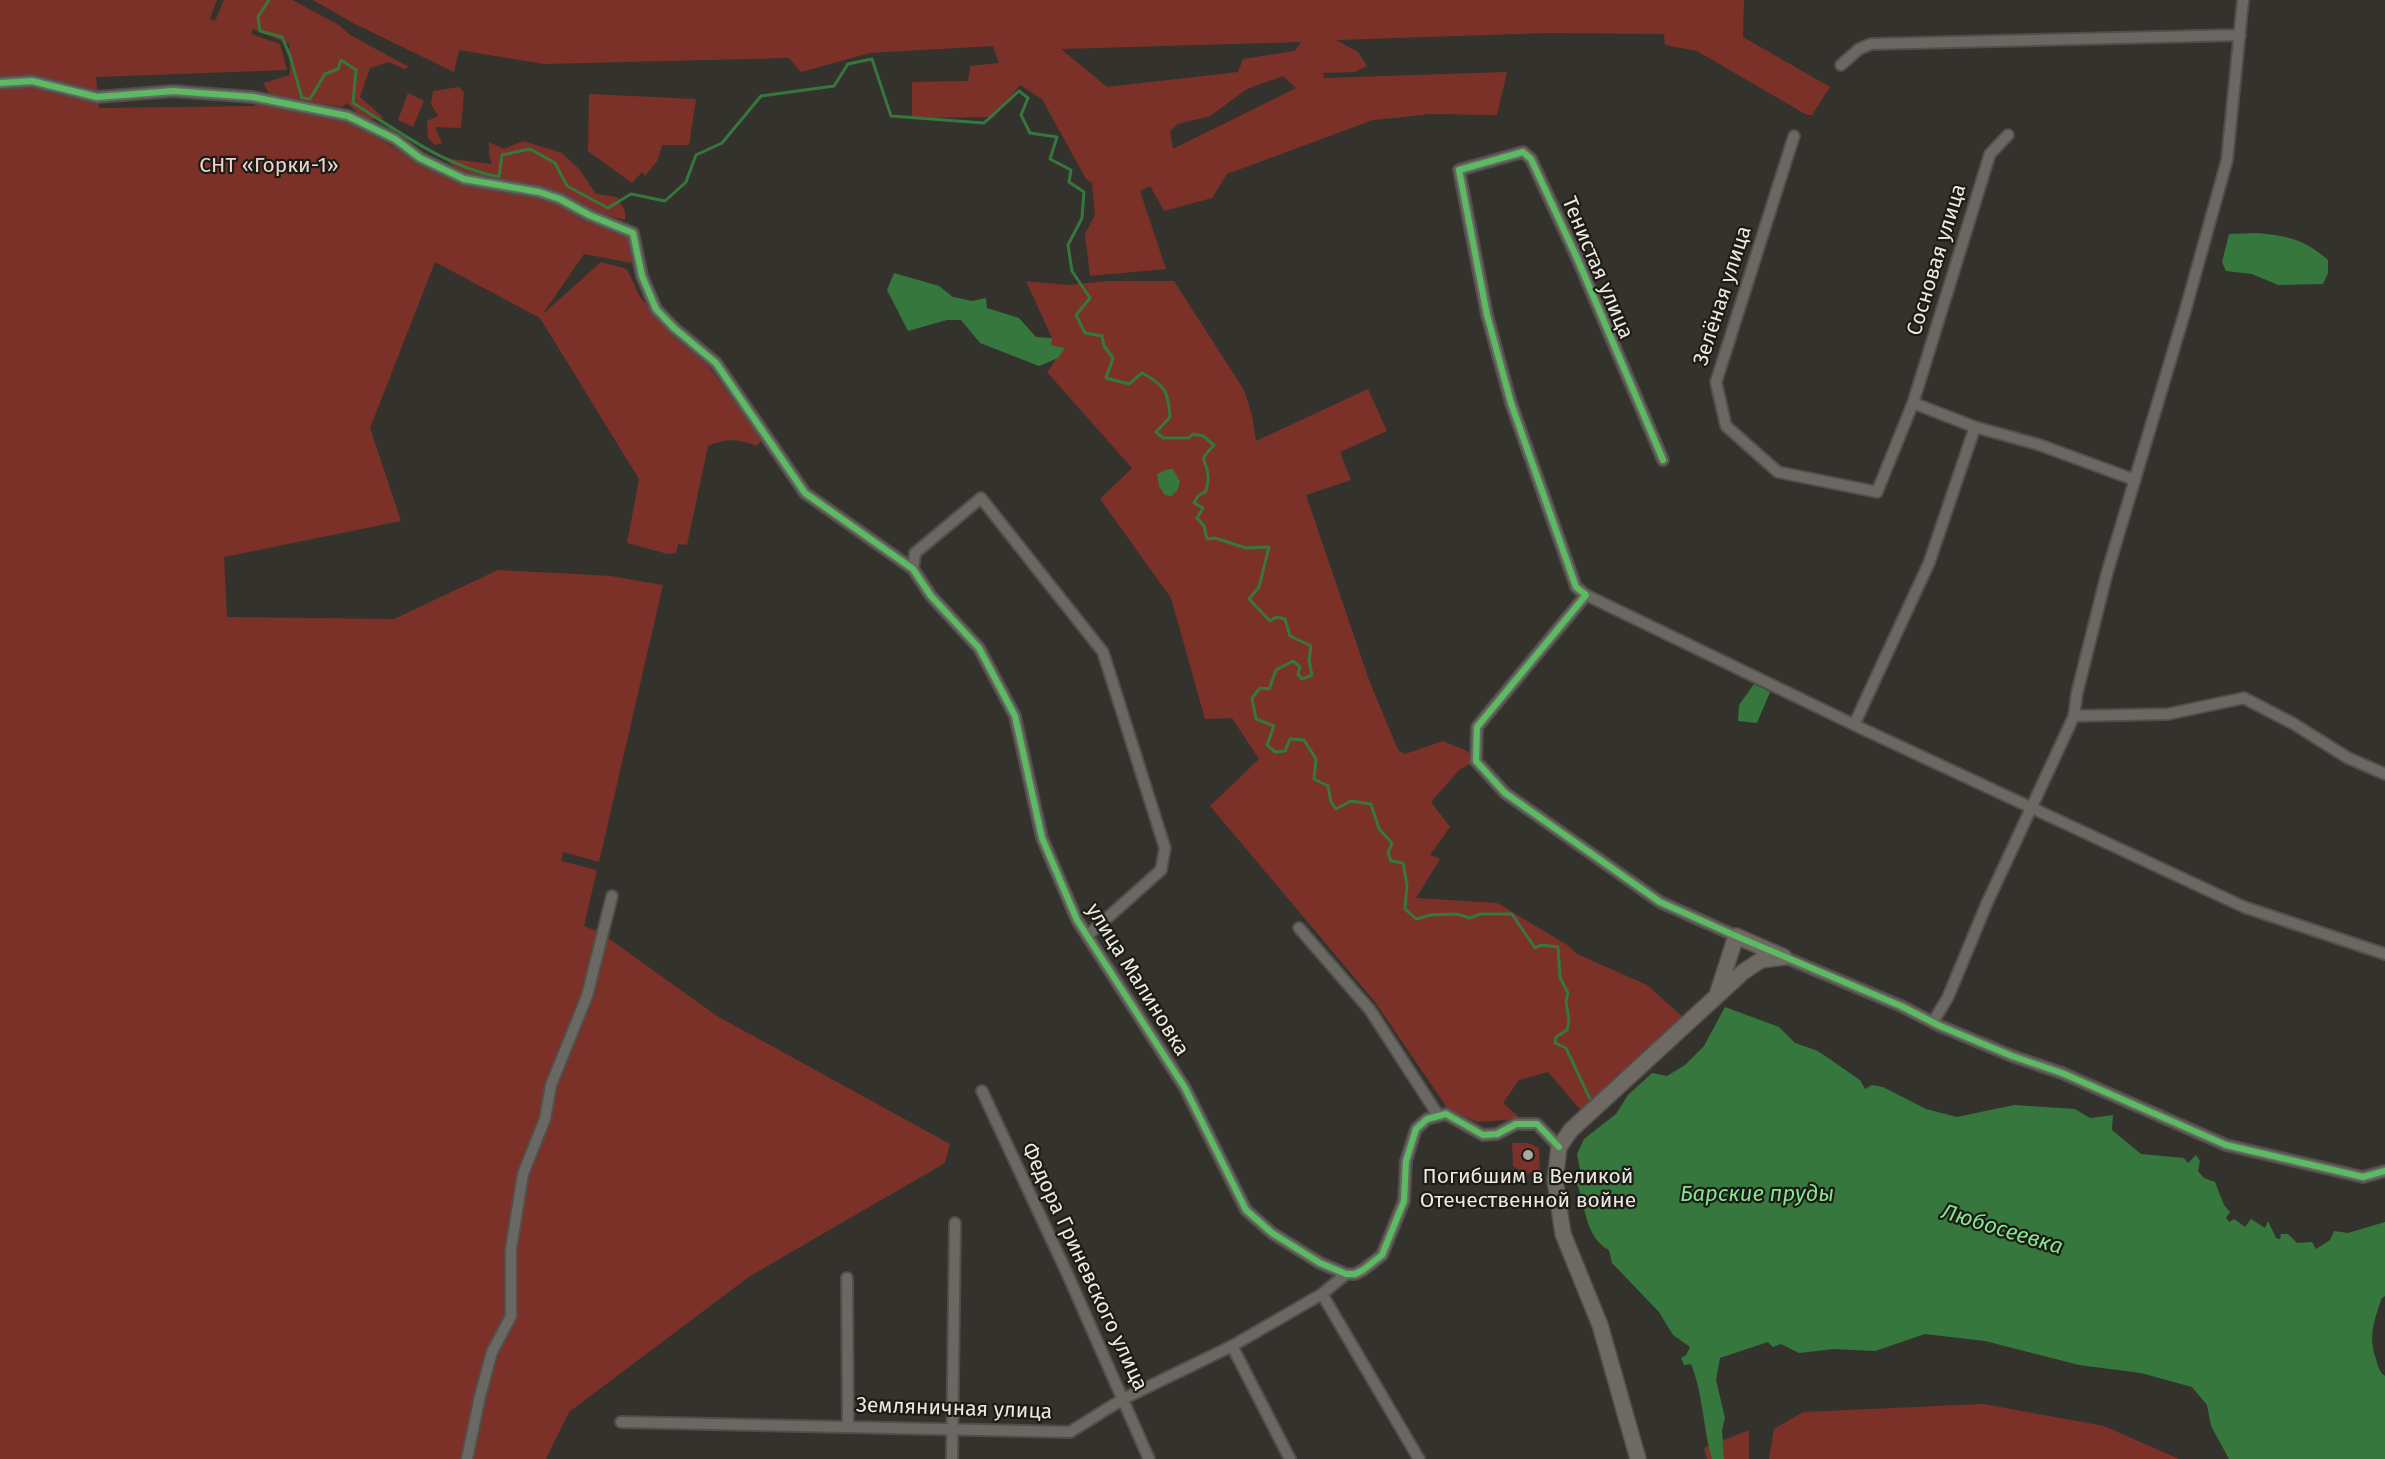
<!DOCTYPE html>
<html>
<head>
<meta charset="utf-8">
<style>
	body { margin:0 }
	canvas { display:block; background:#34322c }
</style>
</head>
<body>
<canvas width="2385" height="1459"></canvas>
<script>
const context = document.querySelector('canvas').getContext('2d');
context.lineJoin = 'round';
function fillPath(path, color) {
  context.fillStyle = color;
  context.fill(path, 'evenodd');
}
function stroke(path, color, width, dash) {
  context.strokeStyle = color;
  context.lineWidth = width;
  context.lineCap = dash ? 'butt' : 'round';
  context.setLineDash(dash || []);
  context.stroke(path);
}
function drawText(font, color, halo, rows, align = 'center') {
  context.font = font + ' "Fira Sans",sans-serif';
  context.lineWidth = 4.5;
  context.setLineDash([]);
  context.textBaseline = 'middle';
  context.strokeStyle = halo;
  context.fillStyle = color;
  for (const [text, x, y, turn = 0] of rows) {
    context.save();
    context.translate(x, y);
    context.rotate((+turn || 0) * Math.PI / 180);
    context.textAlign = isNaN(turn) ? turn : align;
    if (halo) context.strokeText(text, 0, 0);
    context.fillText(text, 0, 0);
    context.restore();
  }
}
fillPath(new Path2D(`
	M 0,0 L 217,0 L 210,19 L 215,21 L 224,0 L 292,0 L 339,25 L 350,35 L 409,67 L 404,69 L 389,62 L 370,68 L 360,97 L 384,118 L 365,120 L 347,103 L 342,107 L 270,95 L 263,83 L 290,75 L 289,44 L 253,29 L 251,34 L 280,44 L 287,70 L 96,77 L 99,108 L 255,106 L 256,102 L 351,123 L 407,155 L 417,164 L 459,184 L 554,200 L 581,219 L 628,236 L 632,263 L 584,254 L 542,315 L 601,262 L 627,269 L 640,297 L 672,336 L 707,364 L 762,440 L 757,446 C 736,439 729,438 708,446 L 687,545 L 678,544 L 676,553 L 668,554 L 627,543 L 639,479 L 540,318 L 435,262 L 370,428 L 401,521 L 224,557 L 227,617 L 394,619 L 498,570 L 611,576 L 663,585 L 599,862 L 563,852 L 561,861 L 597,870 L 584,926 L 601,933 L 717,1016 L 950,1144 L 945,1163 L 750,1276 L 569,1412 L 546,1459 L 0,1459 Z
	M 313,0 L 1744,0 L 1743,37 L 1830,87 L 1812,115 L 1807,115 L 1697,51 L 1665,45 L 1664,34 L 1547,33 L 1336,40 L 1358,52 L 1367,66 L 1355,72 L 1323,73 L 1324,78 L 1507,72 L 1497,115 L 1431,114 L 1373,120 L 1227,174 L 1212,198 L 1164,211 L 1150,186 L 1140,191 L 1166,269 L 1090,276 L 1085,234 L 1095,215 L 1092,183 L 1086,179 L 1042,99 L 1020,85 L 994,117 L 912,118 L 912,82 L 968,81 L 970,66 L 999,63 L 993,46 L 870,53 L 801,72 L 789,58 L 544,64 L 459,50 L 454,72 L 355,24 ZM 1301,42 L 1295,51 L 1243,59 L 1238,72 L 1107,87 L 1061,49 ZM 1283,76 L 1296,88 L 1173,149 L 1170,131 L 1178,124 L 1210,116 L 1247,89 Z
	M 459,87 L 464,93 L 461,128 L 435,127 L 442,143 L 435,145 L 428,138 L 427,121 L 438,116 L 431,104 L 433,91 Z
	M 408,93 L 424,101 L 413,127 L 398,120 Z
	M 589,94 L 696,99 L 689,145 L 662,145 L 658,160 L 645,176 L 642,172 L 632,183 L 588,151 Z
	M 523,141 L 562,153 L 579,169 L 596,194 L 617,197 L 625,211 L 625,220 L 603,214 L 551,192 L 462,174 L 444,158 L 492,164 L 489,155 L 489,142 L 504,149 Z
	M 1026,281 L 1068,285 L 1108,281 L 1174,281 L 1244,390 L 1252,415 L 1256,441 L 1368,389 L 1387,431 L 1340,452 L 1351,480 L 1306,495 L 1369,680 L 1398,750 L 1405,754 L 1443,741 L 1467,751 L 1476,761 L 1460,769 L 1431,802 L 1450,827 L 1430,855 L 1440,859 L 1416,898 L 1497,903 L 1569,946 L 1577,954 L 1647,985 L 1685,1019 L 1583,1113 L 1548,1072 L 1519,1080 L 1503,1103 L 1521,1119 L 1477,1122 L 1448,1109 L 1375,1002 L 1210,806 L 1259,759 L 1232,718 L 1205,719 L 1171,598 L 1100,499 L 1132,468 L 1047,372 L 1064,348 L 1051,345 L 1052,338 Z
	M 1512,1143 L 1528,1143 L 1539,1148 L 1540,1170 L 1526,1174 L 1513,1166 Z
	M 1983,1404 L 2104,1426 L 2179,1459 L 1769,1459 L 1774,1429 L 1803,1412 Z
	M 1749,1430 L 1749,1459 L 1707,1459 L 1704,1448 Z`), '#7b3128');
fillPath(new Path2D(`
	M 2256,233 C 2288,236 2304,239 2328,260 L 2328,273 L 2323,284 L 2278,285 L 2252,274 L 2226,271 L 2222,262 L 2229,234 Z
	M 894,273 L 939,286 L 953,297 L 972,301 L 986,298 L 987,308 L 1019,318 L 1036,337 L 1052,338 L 1051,345 L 1065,348 L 1058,358 L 1039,366 L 980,343 L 961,320 L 947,320 L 908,331 L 887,290 Z
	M 1168,469 L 1173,469 L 1180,482 L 1177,491 L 1171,496 L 1165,495 L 1159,486 L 1157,474 Z
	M 1754,684 L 1770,692 L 1757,723 L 1738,721 L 1739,705 Z
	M 1725,1007 L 1779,1027 L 1795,1043 L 1818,1051 L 1860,1080 L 1865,1089 L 1872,1085 L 1883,1087 L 1926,1109 L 1957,1117 L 2014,1105 L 2075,1109 L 2090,1118 L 2113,1115 L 2112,1130 L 2141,1154 L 2184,1158 L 2188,1163 L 2196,1155 L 2200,1161 L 2198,1171 L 2204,1178 L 2215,1182 L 2224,1205 L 2230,1212 L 2226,1218 L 2229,1222 L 2234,1219 L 2245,1227 L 2251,1219 L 2265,1228 L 2268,1221 L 2276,1238 L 2280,1239 L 2281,1234 L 2288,1234 L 2297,1243 L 2312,1242 L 2316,1249 L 2330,1240 L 2334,1231 L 2348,1233 L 2385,1222 L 2385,1296 L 2382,1298 C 2374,1320 2368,1337 2376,1359 C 2378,1366 2379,1372 2385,1376 L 2385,1459 L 2229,1459 L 2211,1426 L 2207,1405 L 2192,1387 L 2141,1373 L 2079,1365 L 1985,1341 L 1925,1334 L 1875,1351 L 1834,1349 L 1799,1353 L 1781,1344 L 1773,1347 L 1768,1342 L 1720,1358 L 1716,1380 L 1725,1418 L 1722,1430 L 1724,1459 L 1712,1459 C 1703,1428 1703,1393 1691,1364 L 1684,1365 L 1681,1358 L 1686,1355 L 1690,1347 L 1673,1335 L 1659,1312 L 1612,1263 L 1609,1250 C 1585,1238 1586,1206 1577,1184 L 1581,1175 L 1577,1154 L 1584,1139 L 1616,1114 L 1628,1095 L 1652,1073 L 1667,1076 L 1685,1065 L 1704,1046 Z`), '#35773d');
stroke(new Path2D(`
	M 269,0 L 258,17 L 260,31 L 282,37 L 290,56 L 302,98 L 310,99 L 325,74 L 338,69 L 341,60 L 356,70 L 353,103 C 400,132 444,166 499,177 L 502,155 L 530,149 L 555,163 L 567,186 L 608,208 L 631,194 L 665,201 L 686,182 L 696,155 L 722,143 L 761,96 L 834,86 L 848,64 L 872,59 L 891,116 L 984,123 L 1019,91 L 1028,98 L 1021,115 L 1030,133 L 1057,137 L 1050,159 L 1071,170 L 1069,182 L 1084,192 L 1082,218 L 1068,245 L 1072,271 L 1090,298 L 1076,315 L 1085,333 L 1102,336 L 1104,346 L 1113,358 L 1106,378 L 1129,384 L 1142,373 C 1166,386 1168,391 1170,417 L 1156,432 L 1163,438 L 1189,438 L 1193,434 L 1203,436 L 1214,445 C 1196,464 1207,456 1208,476 C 1209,480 1207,486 1206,491 L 1198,496 L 1194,503 L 1203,508 L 1197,518 L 1204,526 L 1207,539 L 1215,538 L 1246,548 L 1269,547 L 1259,587 L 1249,599 L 1270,621 L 1276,617 L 1285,619 L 1290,636 L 1311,646 L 1309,661 L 1312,675 L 1302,679 L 1298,674 L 1300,667 L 1293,661 L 1276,670 L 1269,689 L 1260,688 L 1252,698 L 1256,719 L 1274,726 L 1267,745 L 1275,752 L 1285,751 L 1290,739 L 1304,740 L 1316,759 L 1314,779 L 1328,786 L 1331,802 L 1336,809 L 1351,801 L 1371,804 L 1379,829 L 1392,843 L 1388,853 L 1391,861 L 1403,863 L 1407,885 L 1405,909 L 1416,919 L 1431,915 L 1457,914 L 1470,918 L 1480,914 L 1512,914 L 1535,948 L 1541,945 L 1558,947 L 1560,977 L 1568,993 L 1566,1001 L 1569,1021 L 1567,1030 L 1556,1037 L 1555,1043 L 1566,1048 L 1590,1099`), '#35773d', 3);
const street = new Path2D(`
	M 1841,65 L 1859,49 L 1871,44 L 2240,35
	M 0,83 L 32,81 L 97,97 L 173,91 L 253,97 L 348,116 L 395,139 L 420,158 L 464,179 L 539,192 L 560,199 L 589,215 L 633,233 L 642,276 L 656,309 L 674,328 L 716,363 L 805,493 L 913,569 L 931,596 L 979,648 L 1015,716 L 1042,838 L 1077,920 L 1185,1088 L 1246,1210 L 1272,1233 L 1320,1263 L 1346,1274 L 1355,1274 L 1363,1270 L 1382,1255 L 1404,1201 L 1406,1161 L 1416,1129 L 1427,1119 L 1446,1114 L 1483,1135 L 1497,1134 L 1516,1124 L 1537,1124 L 1559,1147
	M 1794,136 L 1716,382 L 1726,426 L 1778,472 L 1877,492 L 1913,403 L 1975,427
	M 1913,403 L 1990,154 L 2008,135
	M 1663,460 L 1577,258 L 1531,159 L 1523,152 L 1459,170 L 1487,315 L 1511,403 L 1576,587 L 1586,595 L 1477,727 L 1476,761 L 1505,793 L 1660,902 L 1736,936
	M 913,569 L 915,553 L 981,498 L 1103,652 L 1165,848 L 1161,870 L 1087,936
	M 1586,595 L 1865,730 L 2244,907 L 2385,954
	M 2074,716 L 2168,714 L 2244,698 L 2294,724 L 2348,758 L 2385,774
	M 1854,725 L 1929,563 L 1975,427 L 2040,445 L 2135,480
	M 1299,928 L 1370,1010 L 1438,1115
	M 1784,957 L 1901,1006 L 1940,1026 L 2012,1056 L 2062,1073 L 2226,1145 L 2363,1177 L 2385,1171
	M 1933,1022 L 1948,997 L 1987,903 L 2074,716 L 2077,693 L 2107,573 L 2186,308 L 2227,160 L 2243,0
	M 982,1091 L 1067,1273 L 1149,1459
	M 1346,1274 L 1322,1294 L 1419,1459
	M 847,1278 L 848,1426
	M 1232,1346 L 1290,1459
	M 621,1422 L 1070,1432 L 1123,1399 L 1232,1346 L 1322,1294
	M 467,1459 L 480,1396 L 492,1352 L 511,1316 L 511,1249 L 523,1174 L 545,1119 L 551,1085 L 587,996 L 612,896
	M 952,1459 L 955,1223`);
const secondary = new Path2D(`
	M 1718,992 L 1736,936 L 1784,957
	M 1638,1459 L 1600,1325 L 1563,1234 L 1555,1180 L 1559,1147 L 1571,1130 L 1743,972 L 1761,960 L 1784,957`);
stroke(street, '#524f4b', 14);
stroke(secondary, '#524f4b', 18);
stroke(street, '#696863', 10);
stroke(secondary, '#6f6963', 15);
stroke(new Path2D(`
	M 0,83 L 32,81 L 97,97 L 173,91 L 253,97 L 348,116 L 395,139 L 420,158 L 464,179 L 539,192 L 560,199 L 589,215 L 633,233 L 642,276 L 656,309 L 674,328 L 716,363 L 805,493 L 913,569 L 931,596 L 979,648 L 1015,716 L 1042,838 L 1077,920 L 1185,1088 L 1246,1210 L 1272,1233 L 1320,1263 L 1346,1274 L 1355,1274 L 1363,1270 L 1382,1255 L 1404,1201 L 1406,1161 L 1416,1129 L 1427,1119 L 1446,1114 L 1483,1135 L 1497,1134 L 1516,1124 L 1537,1124 L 1559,1147
	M 1663,460 L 1577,258 L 1531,159 L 1523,152 L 1459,170 L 1487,315 L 1511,403 L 1576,587 L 1586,595 L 1477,727 L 1476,761 L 1505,793 L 1660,902 L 1736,936 L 1901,1006 L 1940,1026 L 2012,1056 L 2062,1073 L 2226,1145 L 2363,1177 L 2385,1171`), '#5cba63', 6);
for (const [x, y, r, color] of [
	[1528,1155,6,"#aca9a2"]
]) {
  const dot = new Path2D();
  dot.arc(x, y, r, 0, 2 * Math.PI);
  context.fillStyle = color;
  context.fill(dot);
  stroke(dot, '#1d1b16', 2);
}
drawText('21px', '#eed4cf', '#1d1b16', [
	["СНТ «Горки-1»",269,166]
]);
drawText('21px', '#ece9e2', '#1d1b16', [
	["Сосновая улица",1937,260,-73],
	["Тенистая улица",1597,268,67],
	["Зелёная улица",1723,296,-72],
	["улица Малиновка",1137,980,58],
	["Федора Гриневского улица",1084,1267,65],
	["Земляничная улица",954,1409,2]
]);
drawText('21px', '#ece9e2', '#1d1b16', [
	["Погибшим в Великой",1528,1177],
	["Отечественной войне",1528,1201]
]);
drawText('italic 22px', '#84e58f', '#1d1b16', [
	["Барские пруды",1757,1195],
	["Любосеевка",2002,1230,17]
]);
</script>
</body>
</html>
